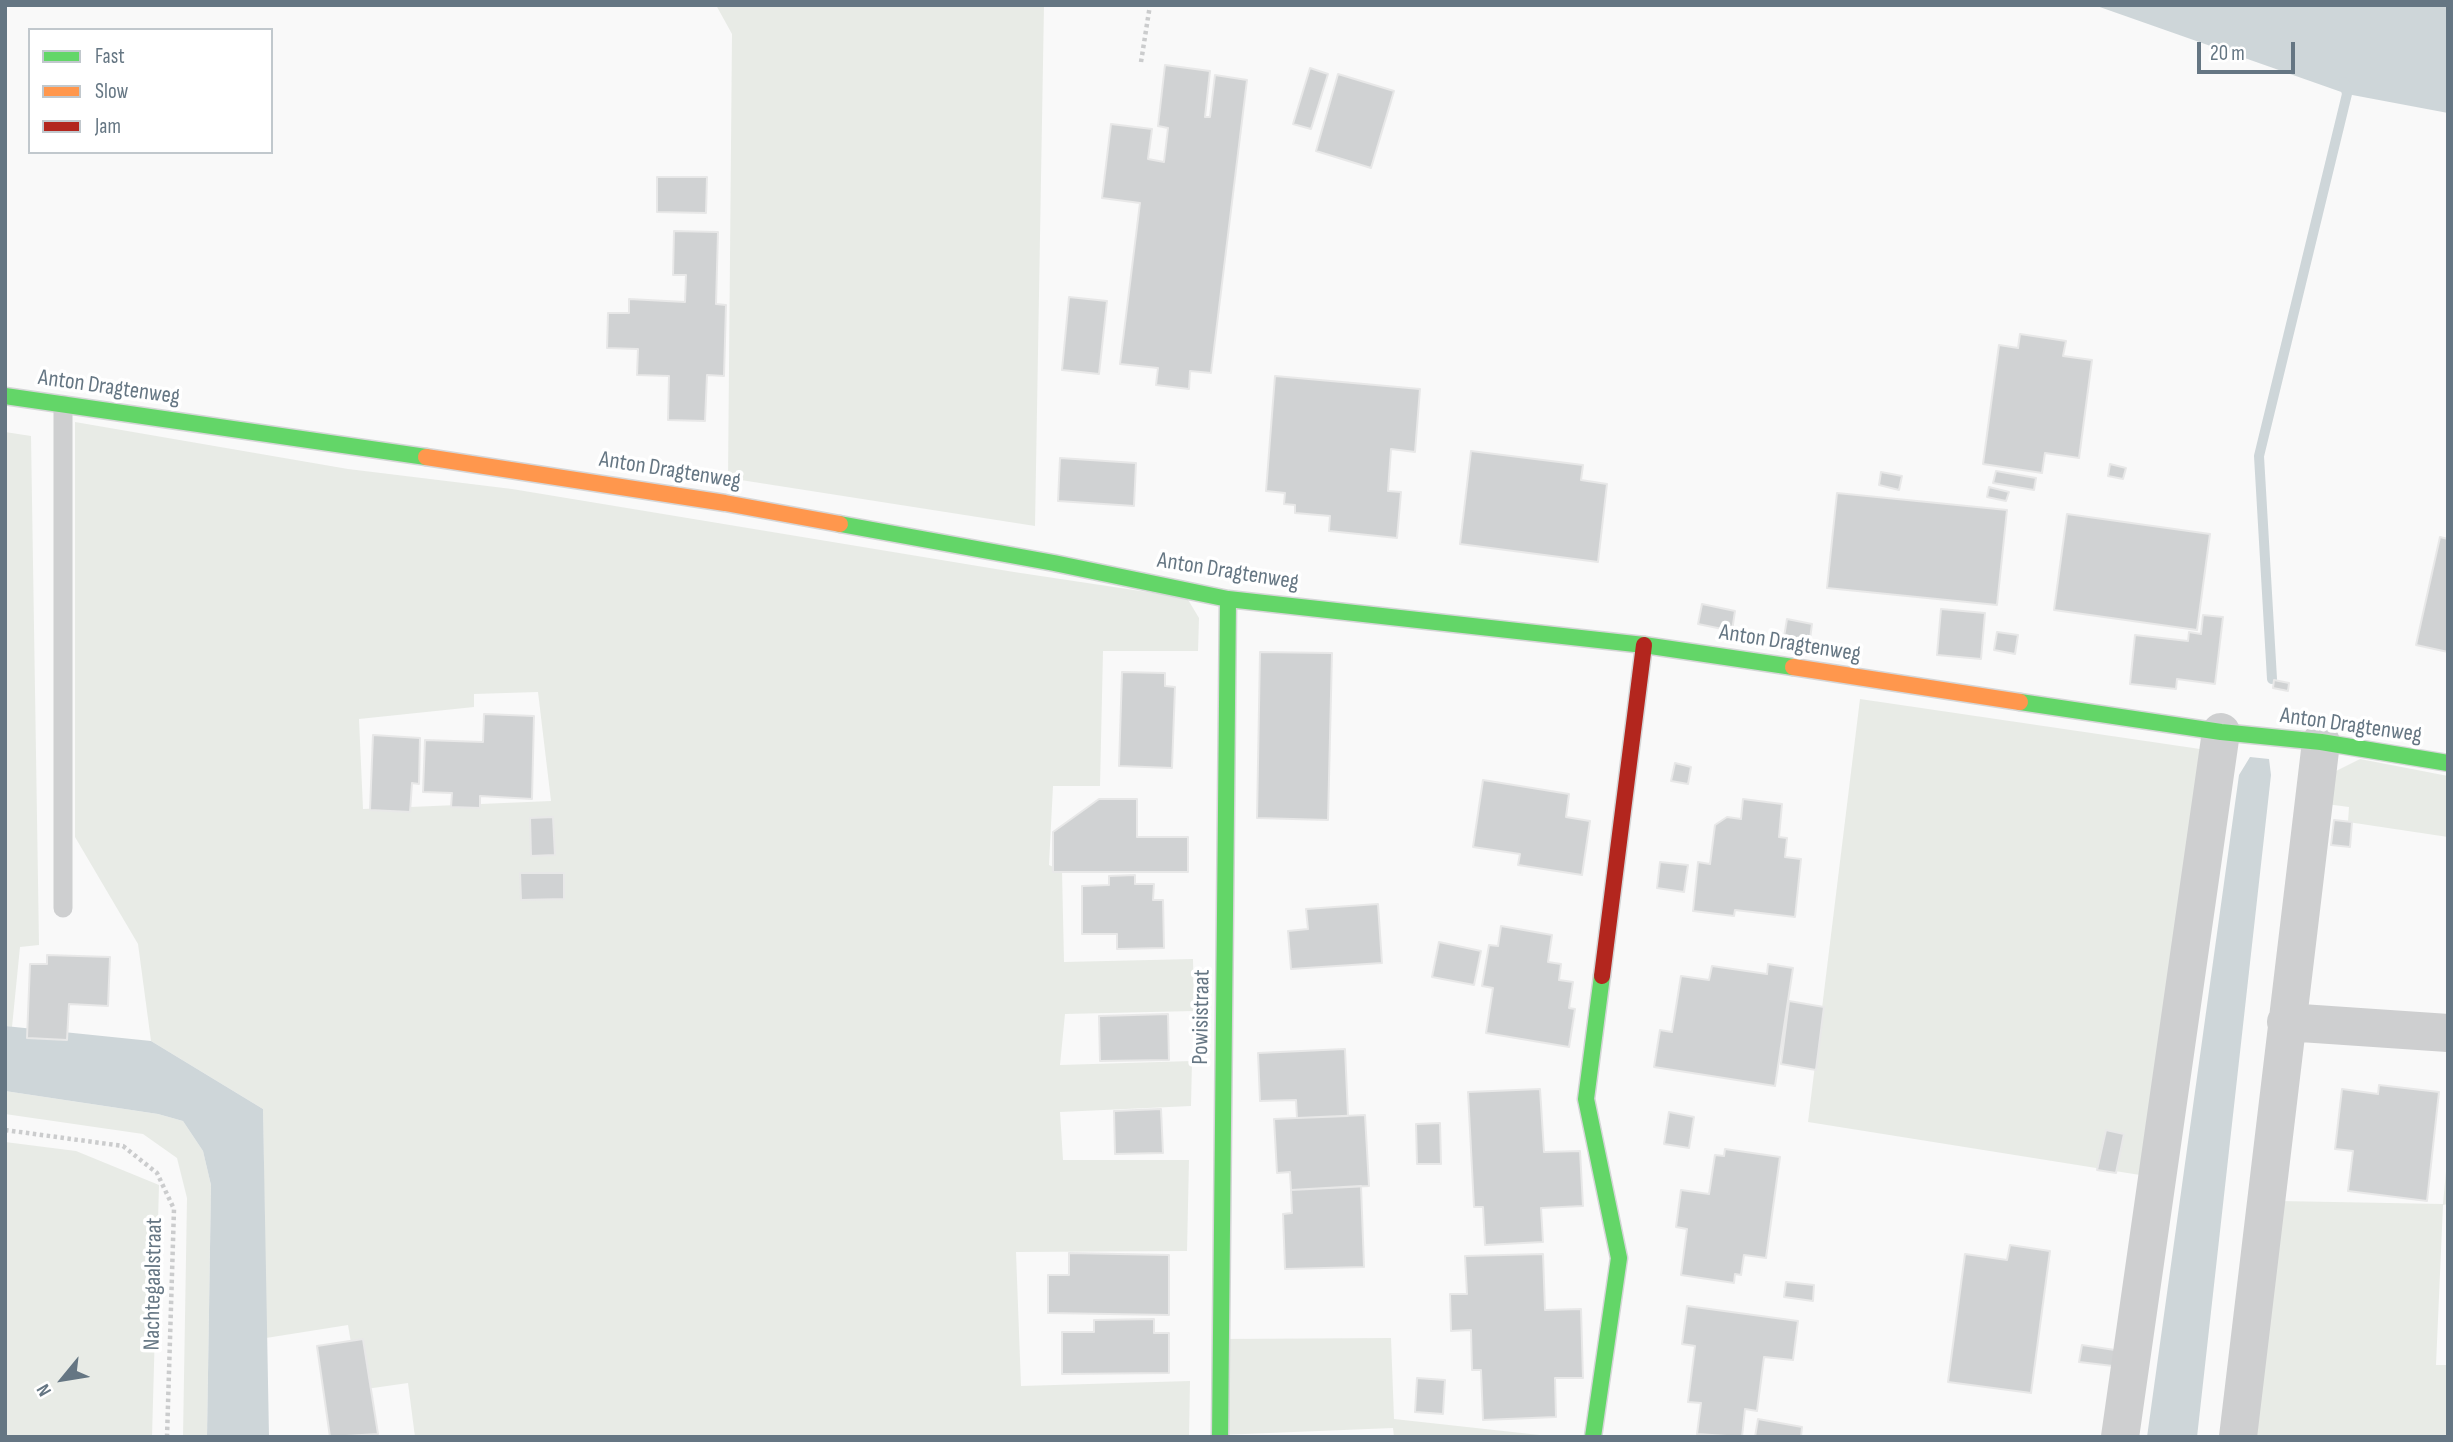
<!DOCTYPE html>
<html>
<head>
<meta charset="utf-8">
<style>
	body { margin:0 }
	#map { position:relative; width:2453px; height:1442px; overflow:hidden; background:#f9f9f9; font-family:"Sofia Sans Condensed",sans-serif }
	canvas { display:block }
	.frame { position:absolute; inset:0; border:7px solid #657683; pointer-events:none }
	.legend { position:absolute; left:28px; top:28px; width:245px; height:126px; box-sizing:border-box; background:#fff; border:2px solid #c1c8cd; margin:0; padding:9px 12px; list-style:none; font-size:21px; color:#657683 }
	.legend li { display:flex; align-items:center; gap:14px; height:35px }
	.legend b { width:35px; border:2px solid #c1c8cd }
	.north { position:absolute; left:28px; top:1344px; width:70px; height:70px; -webkit-text-stroke:5px #fff; paint-order:stroke; rotate:240deg; font-size:19px; font-weight:700; line-height:28px; text-align:center; color:#657683 }
	.north::after { content:''; display:block; margin:auto; width:24px; height:32px; background:#657683; clip-path:polygon(50% 0,100% 100%,50% 72%,0 100%) }
	.scale { position:absolute; left:2197px; top:42px; width:98px; height:32px; box-sizing:border-box; border:4px solid #657683; border-top:0; padding-left:9px; font-size:21px; line-height:24px; white-space:nowrap; color:#657683; -webkit-text-stroke:5px #fff; paint-order:stroke }
</style>
</head>
<body>
<div id="map">
<canvas width="2453" height="1442"></canvas>
<div class="frame"></div>
<ul class="legend">
<li><b style="height:9px;background:#63d668"></b>Fast</li>
<li><b style="height:9px;background:#ff974d"></b>Slow</li>
<li><b style="height:9px;background:#b3261e"></b>Jam</li>
</ul>
<div class="north">N</div>
<div class="scale">20 m</div>
</div>
<script>
const context = document.querySelector('canvas').getContext('2d');
context.lineJoin = 'round';
function fillPath(path, color) {
  context.fillStyle = color;
  context.fill(path, 'evenodd');
}
function stroke(path, color, width, dash) {
  context.strokeStyle = color;
  context.lineWidth = width;
  context.lineCap = dash ? 'butt' : 'round';
  context.setLineDash(dash || []);
  context.stroke(path);
}
function drawText(font, color, halo, rows, align = 'center') {
  context.font = font + ' "Sofia Sans Condensed",sans-serif';
  context.lineWidth = 7;
  context.setLineDash([]);
  context.textBaseline = 'middle';
  context.strokeStyle = halo;
  context.fillStyle = color;
  for (const [text, x, y, turn = 0] of rows) {
    context.save();
    context.translate(x, y);
    context.rotate((+turn || 0) * Math.PI / 180);
    context.textAlign = isNaN(turn) ? turn : align;
    if (halo) context.strokeText(text, 0, 0);
    context.fillText(text, 0, 0);
    context.restore();
  }
}
fillPath(new Path2D(`
	M 716,5 L 1044,5 L 1035,526 L 728,478 L 732,34 Z
	M 75,422 L 348,469 L 512,489 L 1014,572 L 1187,598 L 1199,618 L 1198,651 L 1103,651 L 1100,786 L 1053,786 L 1049,865 L 1062,871 L 1064,962 L 1193,959 L 1194,1011 L 1065,1014 L 1060,1065 L 1192,1061 L 1191,1106 L 1060,1112 L 1063,1160 L 1189,1160 L 1187,1251 L 1016,1252 L 1021,1386 L 1190,1381 L 1189,1437 L 415,1437 L 408,1383 L 359,1390 L 348,1325 L 266,1338 L 263,1109 L 151,1041 L 138,944 L 75,837 ZM 538,692 L 551,801 L 363,809 L 359,719 L 474,707 L 474,694 Z
	M 5,432 L 31,436 L 39,945 L 20,947 L 12,1027 L 5,1026 Z
	M 1860,699 L 2200,749 L 2140,1175 L 1808,1122 Z
	M 2360,759 L 2448,776 L 2448,837 L 2348,822 L 2349,807 L 2326,804 L 2334,772 Z
	M 5,1091 L 158,1114 L 183,1121 L 203,1151 L 211,1185 L 207,1437 L 183,1437 L 187,1198 L 177,1158 L 143,1134 L 5,1114 Z
	M 5,1142 L 76,1151 L 159,1185 L 152,1437 L 5,1437 Z
	M 2448,1150 L 2448,1204 L 2443,1205 L 2436,1365 L 2448,1365 L 2448,1437 L 2249,1437 L 2279,1201 L 2443,1204 Z
	M 1391,1338 L 1394,1419 L 1558,1437 L 1394,1437 L 1393,1428 L 1220,1435 L 1219,1339 Z`), '#e8ebe6');
fillPath(new Path2D(`
	M 2094,5 L 2448,5 L 2448,113 L 2347,94 Z
	M 2250,757 L 2269,759 L 2271,775 L 2197,1437 L 2147,1437 L 2239,775 Z
	M 5,1026 L 151,1041 L 263,1109 L 269,1437 L 207,1437 L 211,1185 L 203,1151 L 183,1121 L 158,1114 L 5,1091 Z`), '#ced6d9');
stroke(new Path2D(`
	M 2272,679 L 2259,456 L 2347,94 L 2344,82`), '#ced6d9', 10);
const building = new Path2D(`
	M 1165,65 L 1210,71 L 1205,117 L 1210,117 L 1215,75 L 1247,80 L 1211,373 L 1190,371 L 1189,389 L 1156,385 L 1158,368 L 1120,364 L 1140,203 L 1102,198 L 1111,124 L 1152,129 L 1148,159 L 1164,162 L 1168,128 L 1158,126 Z
	M 1310,68 L 1328,74 L 1311,129 L 1293,124 Z
	M 1338,74 L 1394,91 L 1371,168 L 1316,151 Z
	M 657,177 L 707,177 L 706,213 L 657,212 Z
	M 674,231 L 718,232 L 716,304 L 726,305 L 724,376 L 707,375 L 705,421 L 668,420 L 669,376 L 637,375 L 638,349 L 607,348 L 608,313 L 629,313 L 629,299 L 685,302 L 686,275 L 673,275 Z
	M 1069,297 L 1107,301 L 1099,374 L 1062,370 Z
	M 2020,334 L 2066,341 L 2063,356 L 2092,360 L 2079,458 L 2045,453 L 2042,473 L 1983,464 L 1999,345 L 2018,348 Z
	M 1275,376 L 1420,389 L 1415,452 L 1391,449 L 1388,491 L 1401,492 L 1397,538 L 1329,531 L 1330,516 L 1295,513 L 1295,505 L 1284,504 L 1285,493 L 1266,491 Z
	M 1471,451 L 1583,465 L 1581,480 L 1607,484 L 1598,562 L 1460,544 Z
	M 1060,458 L 1136,463 L 1134,506 L 1058,501 Z
	M 2110,464 L 2126,468 L 2123,479 L 2108,476 Z
	M 1996,471 L 2036,478 L 2034,490 L 1993,483 Z
	M 1881,472 L 1902,476 L 1899,490 L 1879,485 Z
	M 1989,487 L 2009,492 L 2006,501 L 1987,497 Z
	M 1837,493 L 2007,510 L 1997,605 L 1827,588 Z
	M 2067,514 L 2210,534 L 2197,630 L 2054,610 Z
	M 2440,537 L 2448,539 L 2448,652 L 2416,645 Z
	M 1702,604 L 1735,611 L 1732,631 L 1698,624 Z
	M 1941,609 L 1985,613 L 1981,659 L 1937,655 Z
	M 2203,615 L 2223,617 L 2215,684 L 2177,679 L 2176,689 L 2130,684 L 2135,635 L 2188,641 L 2189,632 L 2201,634 Z
	M 1787,619 L 1812,624 L 1809,647 L 1783,643 Z
	M 1997,632 L 2018,635 L 2015,654 L 1994,650 Z
	M 1260,652 L 1332,653 L 1328,820 L 1257,818 Z
	M 1122,672 L 1165,673 L 1165,686 L 1175,687 L 1172,768 L 1119,766 Z
	M 2274,680 L 2289,683 L 2288,691 L 2273,688 Z
	M 484,714 L 534,716 L 532,799 L 480,796 L 480,808 L 451,807 L 452,793 L 423,792 L 425,740 L 483,742 Z
	M 373,735 L 420,738 L 419,784 L 412,783 L 410,812 L 370,810 Z
	M 1675,763 L 1691,767 L 1688,784 L 1671,781 Z
	M 1483,780 L 1569,794 L 1566,817 L 1590,821 L 1582,875 L 1518,865 L 1520,854 L 1473,847 Z
	M 1099,799 L 1137,799 L 1137,837 L 1188,837 L 1188,872 L 1053,872 L 1053,832 Z
	M 1743,799 L 1782,804 L 1779,837 L 1787,838 L 1785,857 L 1801,859 L 1795,917 L 1735,910 L 1734,916 L 1693,911 L 1698,862 L 1710,864 L 1715,825 L 1727,817 L 1741,819 Z
	M 553,817 L 555,855 L 531,856 L 530,818 Z
	M 2334,820 L 2352,822 L 2350,847 L 2331,845 Z
	M 1660,862 L 1688,865 L 1684,892 L 1657,888 Z
	M 520,873 L 564,873 L 564,899 L 521,900 Z
	M 1135,875 L 1135,884 L 1154,884 L 1153,900 L 1163,900 L 1164,948 L 1117,949 L 1117,934 L 1082,934 L 1082,886 L 1109,885 L 1109,876 Z
	M 1378,904 L 1382,963 L 1291,969 L 1288,931 L 1308,929 L 1306,909 Z
	M 1501,926 L 1552,935 L 1548,962 L 1561,964 L 1559,980 L 1573,982 L 1569,1008 L 1575,1009 L 1569,1047 L 1486,1033 L 1493,988 L 1482,986 L 1489,945 L 1498,946 Z
	M 1439,942 L 1481,951 L 1474,985 L 1432,977 Z
	M 47,955 L 110,957 L 108,1006 L 69,1004 L 67,1040 L 27,1038 L 30,964 L 47,964 Z
	M 1768,964 L 1793,968 L 1775,1086 L 1654,1067 L 1660,1030 L 1672,1032 L 1681,976 L 1709,980 L 1712,966 L 1767,974 Z
	M 1789,1001 L 1824,1007 L 1816,1070 L 1781,1064 Z
	M 1168,1014 L 1169,1060 L 1100,1061 L 1099,1016 Z
	M 1345,1049 L 1348,1116 L 1297,1118 L 1296,1100 L 1260,1101 L 1258,1053 Z
	M 2379,1085 L 2439,1092 L 2427,1201 L 2348,1191 L 2353,1151 L 2335,1149 L 2342,1089 L 2378,1094 Z
	M 1540,1089 L 1544,1152 L 1580,1151 L 1583,1206 L 1541,1208 L 1543,1242 L 1485,1245 L 1483,1207 L 1474,1207 L 1468,1092 Z
	M 1161,1109 L 1163,1153 L 1115,1154 L 1114,1111 Z
	M 1669,1112 L 1694,1117 L 1689,1148 L 1664,1144 Z
	M 1365,1115 L 1369,1186 L 1291,1190 L 1290,1172 L 1277,1173 L 1274,1119 Z
	M 1440,1123 L 1441,1164 L 1417,1164 L 1416,1124 Z
	M 2106,1130 L 2124,1134 L 2116,1173 L 2097,1170 Z
	M 1725,1149 L 1780,1157 L 1766,1258 L 1744,1255 L 1741,1275 L 1735,1274 L 1734,1283 L 1681,1275 L 1687,1229 L 1676,1227 L 1681,1190 L 1709,1194 L 1715,1155 L 1724,1156 Z
	M 1361,1186 L 1364,1267 L 1285,1269 L 1283,1214 L 1292,1213 L 1291,1190 Z
	M 2010,1245 L 2050,1251 L 2031,1393 L 1948,1382 L 1965,1254 L 2007,1260 Z
	M 1069,1253 L 1169,1255 L 1169,1315 L 1048,1313 L 1048,1275 L 1069,1275 Z
	M 1543,1254 L 1545,1310 L 1581,1309 L 1583,1378 L 1555,1378 L 1556,1417 L 1483,1420 L 1481,1370 L 1472,1370 L 1471,1330 L 1451,1331 L 1450,1294 L 1467,1294 L 1465,1256 Z
	M 1786,1282 L 1814,1285 L 1813,1301 L 1784,1297 Z
	M 1687,1306 L 1798,1321 L 1793,1360 L 1764,1357 L 1757,1411 L 1745,1409 L 1742,1437 L 1697,1434 L 1701,1403 L 1688,1402 L 1695,1346 L 1682,1344 Z
	M 1154,1319 L 1154,1333 L 1169,1333 L 1169,1373 L 1062,1374 L 1062,1332 L 1094,1332 L 1094,1320 Z
	M 363,1339 L 378,1434 L 330,1437 L 317,1346 Z
	M 2082,1345 L 2115,1350 L 2113,1366 L 2079,1362 Z
	M 1417,1378 L 1445,1380 L 1443,1414 L 1415,1412 Z
	M 1758,1419 L 1802,1427 L 1801,1437 L 1755,1437 Z`);
fillPath(building, '#d0d2d3');
stroke(building, '#e8e8e8', 2);
const fast = new Path2D(`
	M 5,396 L 426,457
	M 840,524 L 1054,563 L 1228,599 L 1644,645 L 1793,667
	M 2020,702 L 2221,732 L 2321,742 L 2448,763
	M 1220,1437 L 1228,599
	M 1593,1437 L 1619,1258 L 1586,1099 L 1602,976`);
const slow = new Path2D(`
	M 426,457 L 725,503 L 840,524
	M 1793,667 L 2020,702`);
const jam = new Path2D(`
	M 1602,976 L 1644,645`);
stroke(fast, '#d5d6d7', 19);
stroke(slow, '#d5d6d7', 19);
stroke(jam, '#d5d6d7', 19);
stroke(new Path2D(`
	M 1141,62 L 1150,5
	M 5,1130 L 123,1146 L 157,1173 L 174,1209 L 167,1437`), '#cbcccd', 4.5, [3.5, 3.5]);
stroke(new Path2D(`
	M 63,908 L 63,405`), '#cecfd0', 19);
stroke(new Path2D(`
	M 2286,1022 L 2448,1033
	M 2120,1437 L 2221,732
	M 2238,1437 L 2321,742`), '#cecfd0', 38);
stroke(fast, '#63d668', 16);
stroke(slow, '#ff974d', 16);
stroke(jam, '#b3261e', 16);
drawText('23px', '#657683', '#fff', [
	["Anton Dragtenweg",109,388,8],
	["Anton Dragtenweg",670,471,9],
	["Anton Dragtenweg",1228,572,9],
	["Anton Dragtenweg",1790,644,9],
	["Anton Dragtenweg",2351,726,8],
	["Powisistraat",1202,1017,-89],
	["Nachtegaalstraat",154,1284,-89]
]);
</script>
</body>
</html>
